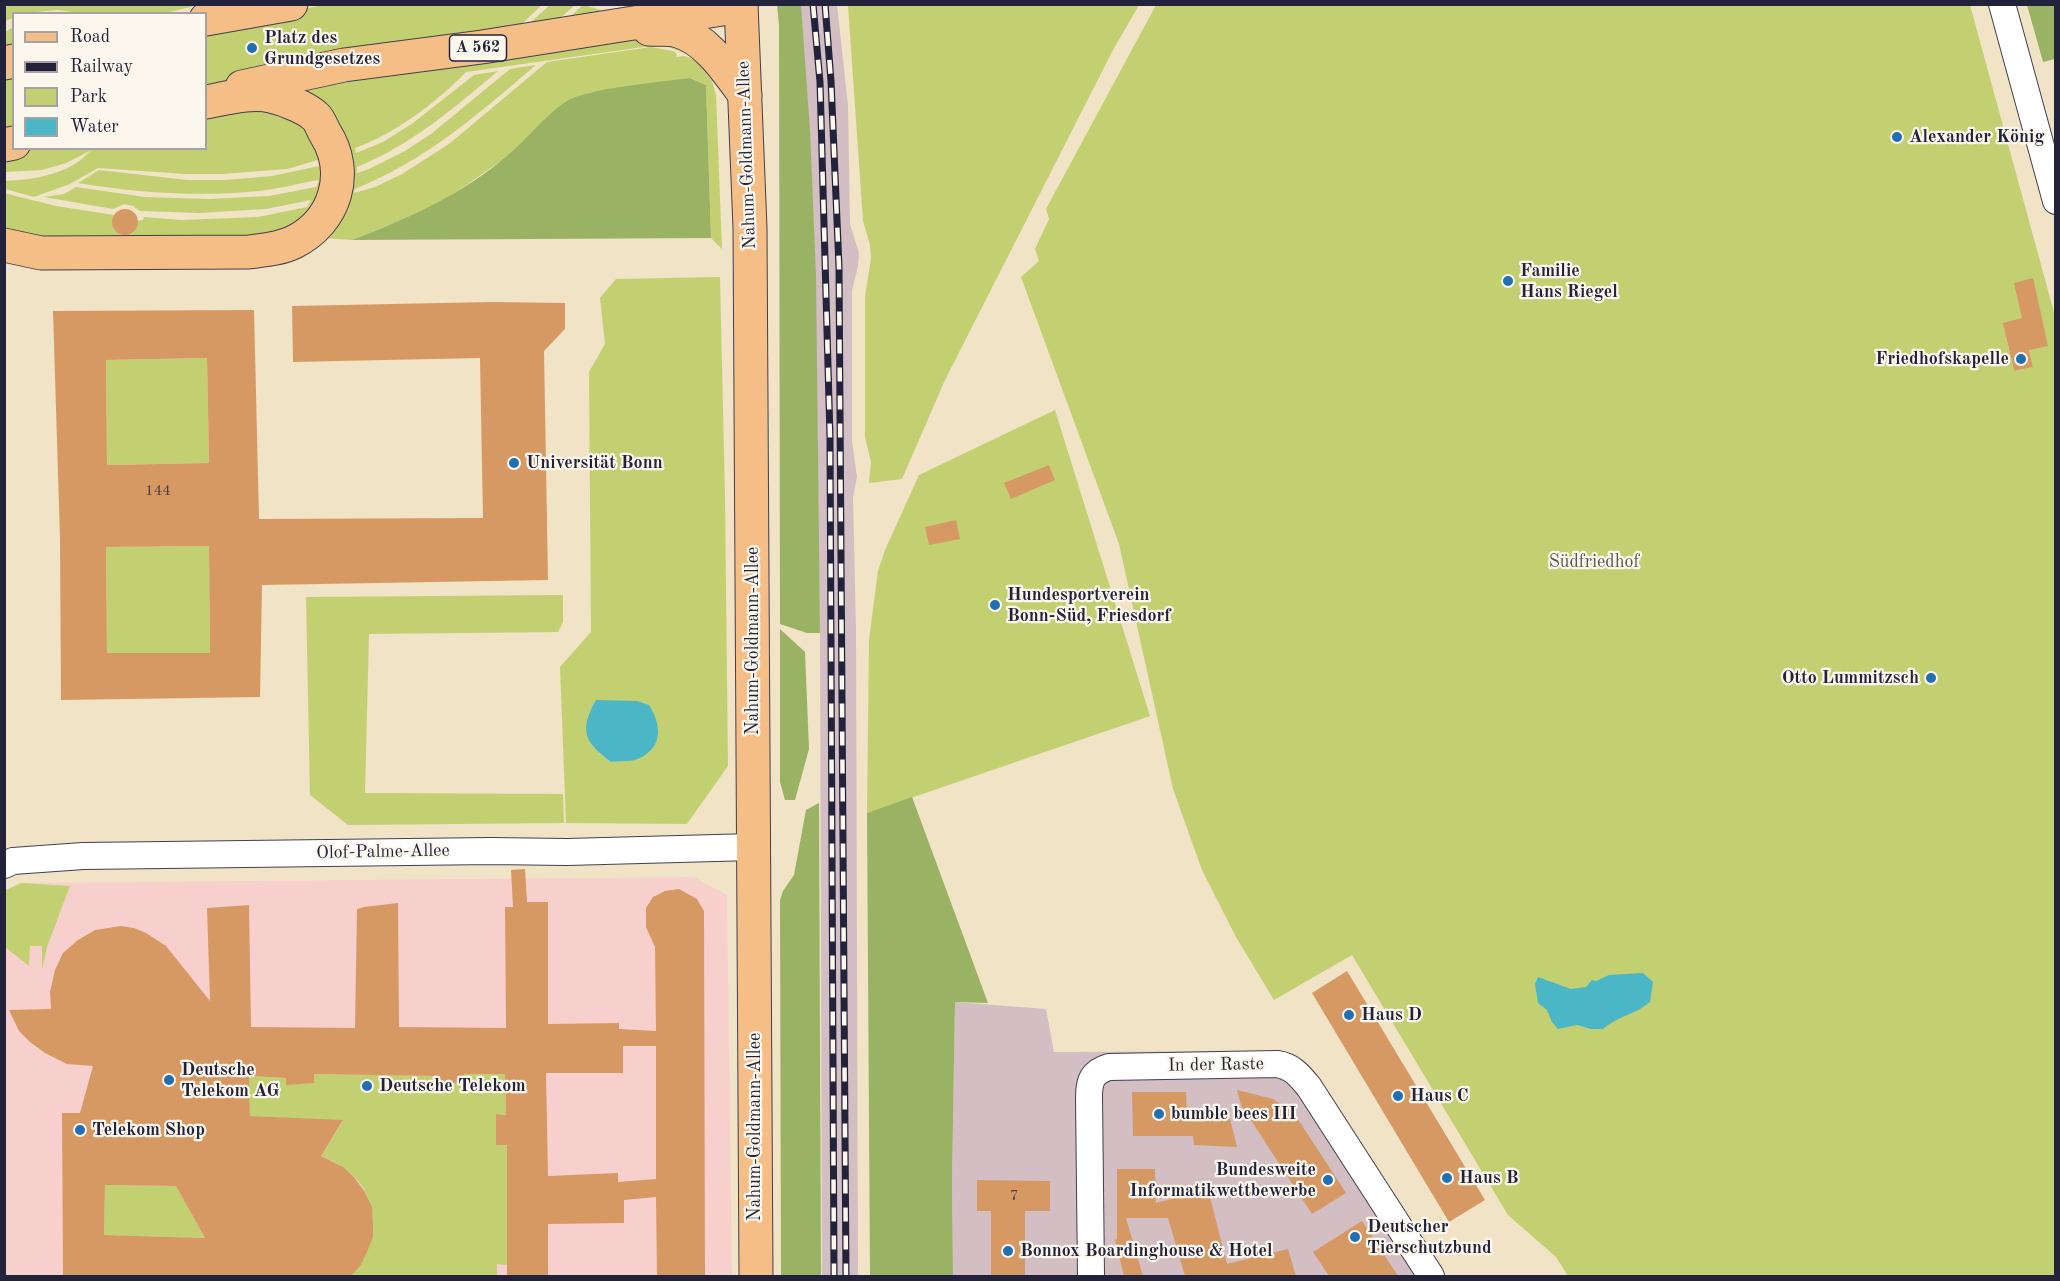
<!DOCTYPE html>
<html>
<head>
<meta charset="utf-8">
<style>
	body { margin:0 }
	#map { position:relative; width:2060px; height:1281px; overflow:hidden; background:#f0e3c6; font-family:"Old Standard TT",serif }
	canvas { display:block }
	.frame { position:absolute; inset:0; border:6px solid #22223b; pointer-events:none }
	.legend { position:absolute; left:12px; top:12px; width:195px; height:138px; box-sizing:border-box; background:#fbf7ec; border:2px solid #a4a2a5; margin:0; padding:8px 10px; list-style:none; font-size:18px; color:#22223b }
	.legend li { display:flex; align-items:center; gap:12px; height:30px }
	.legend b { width:30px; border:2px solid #a4a2a5 }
</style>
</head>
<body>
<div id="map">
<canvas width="2060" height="1281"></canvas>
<div class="frame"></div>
<ul class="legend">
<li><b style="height:8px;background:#f6be87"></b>Road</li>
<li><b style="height:8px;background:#22223b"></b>Railway</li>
<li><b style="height:16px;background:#c2d072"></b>Park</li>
<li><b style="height:16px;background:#4ab6c6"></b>Water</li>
</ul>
</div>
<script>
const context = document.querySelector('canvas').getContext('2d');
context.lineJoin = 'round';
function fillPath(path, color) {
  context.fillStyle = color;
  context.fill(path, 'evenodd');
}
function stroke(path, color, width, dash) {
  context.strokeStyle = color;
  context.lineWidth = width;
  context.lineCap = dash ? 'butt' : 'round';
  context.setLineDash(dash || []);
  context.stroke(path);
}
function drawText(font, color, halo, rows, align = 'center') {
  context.font = font + ' "Old Standard TT",serif';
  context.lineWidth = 4.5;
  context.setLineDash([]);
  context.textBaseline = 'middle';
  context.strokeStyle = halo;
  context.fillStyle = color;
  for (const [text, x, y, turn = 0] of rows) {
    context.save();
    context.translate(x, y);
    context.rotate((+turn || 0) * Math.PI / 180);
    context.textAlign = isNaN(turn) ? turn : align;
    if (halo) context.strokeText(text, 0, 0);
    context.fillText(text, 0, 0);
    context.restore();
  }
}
fillPath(new Path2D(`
	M 694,877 L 727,895 L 732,1276 L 5,1276 L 4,894 L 6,890 L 21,883 Z`), '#f7d0cd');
fillPath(new Path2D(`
	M 800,5 L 837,5 L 848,105 L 850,224 L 859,253 L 858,266 L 852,291 L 852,441 L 857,477 L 853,497 L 856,631 L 858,1276 L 822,1276 L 820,633 L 813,216 Z
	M 955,1002 L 1046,1009 L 1054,1052 L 1272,1051 L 1416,1276 L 953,1276 L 952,1181 Z`), '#d2bec3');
fillPath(new Path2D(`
	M 9,5 L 9,4 L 199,5 L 161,14 L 86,14 L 58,10 L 14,14 L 13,18 L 5,21 L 5,8 Z
	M 323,5 L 542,5 L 515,30 L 206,87 L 206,29 Z
	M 550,5 L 575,5 L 552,25 L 524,28 Z
	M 583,5 L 601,10 L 590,19 L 563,23 Z
	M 848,5 L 1139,5 L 1113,50 L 945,380 L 902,479 L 869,483 L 871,462 L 865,437 L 865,297 L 871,258 L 870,245 L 863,221 Z
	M 1156,5 L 1970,5 L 2055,316 L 2055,1276 L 1568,1276 L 1556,1257 L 1508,1215 L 1352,955 L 1274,1000 L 1236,937 L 1202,870 L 1173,789 L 1119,544 L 1021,277 L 1039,261 L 1035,249 L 1049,219 L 1046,209 ZM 2025,332 L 2033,367 L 2014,371 L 2006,336 Z
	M 13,27 L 13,47 L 5,49 L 5,32 Z
	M 659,35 L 689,55 L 666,46 L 643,47 L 466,72 C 436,103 396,133 355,148 L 356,153 L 383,142 L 413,123 L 474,75 L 498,71 C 454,108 411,145 357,167 L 357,173 L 369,169 L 405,151 L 431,134 L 510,69 L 536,65 C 477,115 428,159 355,189 L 354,193 L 375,187 L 402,174 L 449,144 L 547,62 L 651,47 L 673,51 L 677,54 L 676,57 L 685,56 L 696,60 L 712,81 L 716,95 L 722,249 L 711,238 L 706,85 L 691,78 L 589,93 L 566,101 L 508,156 L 445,200 L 412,216 L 352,240 L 323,238 L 337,221 L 299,91 L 450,63 Z
	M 13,71 L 13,131 L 4,133 L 4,73 Z
	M 236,106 L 296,114 L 328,158 L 317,210 L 272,239 L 57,241 L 5,230 L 4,193 L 56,206 L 114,215 L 112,221 L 114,229 L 124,235 L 133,233 L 138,221 L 143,220 L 144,217 L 181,220 L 258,217 L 307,207 L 311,200 L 266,209 L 199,213 L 140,211 L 133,206 L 124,204 L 113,209 L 44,197 L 64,194 L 76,187 L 145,197 L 209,199 L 269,196 L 316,187 L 319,180 C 299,183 279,189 259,191 C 199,197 137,193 78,183 L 99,170 L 187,180 L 226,180 L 272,176 L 319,166 L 318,160 L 287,169 L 222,174 L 185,174 L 98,168 L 70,184 L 34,197 L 5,189 L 5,181 C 33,180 71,174 90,151 L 66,163 L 42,170 L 5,172 L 5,156 L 35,148 L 206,148 L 206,111 Z
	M 720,277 L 725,497 L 728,766 L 687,824 L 566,823 L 560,667 L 591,632 L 589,372 L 605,344 L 600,298 L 616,279 ZM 596,701 L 637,701 L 639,759 L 611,762 L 599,753 Z
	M 207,358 L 209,463 L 107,465 L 106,360 Z
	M 1055,410 L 1150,716 L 867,813 L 869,640 L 878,571 L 885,550 L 919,475 Z
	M 209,546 L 210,653 L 107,653 L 106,547 Z
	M 563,595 L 563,622 L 558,632 L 369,634 L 365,793 L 563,794 L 564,823 L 348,825 L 310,795 L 306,597 Z
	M 21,883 L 70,886 L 47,947 L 42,970 L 42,946 L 30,946 L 29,966 L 5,947 L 5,894 L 6,890 Z
	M 314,1074 L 435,1076 L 436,1084 L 463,1083 L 464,1074 L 505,1074 L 506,1115 L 496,1114 L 496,1145 L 507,1145 L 507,1265 L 497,1264 L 497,1276 L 351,1276 C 380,1243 383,1193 342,1167 C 335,1162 328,1159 321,1156 L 343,1121 L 250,1116 L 249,1076 L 286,1078 L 286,1084 L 313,1083 Z
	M 105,1185 L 176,1186 L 205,1238 L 104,1235 Z`), '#c2d072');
fillPath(new Path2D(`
	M 777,5 L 801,5 L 810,130 L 816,276 L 820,633 L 807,633 L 780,624 L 779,25 Z
	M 2027,5 L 2055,5 L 2055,59 L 2043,62 Z
	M 690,78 L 706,85 L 711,238 L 352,240 C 409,218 462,195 508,155 C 527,139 545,116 565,102 C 586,88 662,82 690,78 Z
	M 780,629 L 805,652 L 809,749 L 795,800 L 785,800 L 780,782 Z
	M 912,797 L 988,1003 L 955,1002 L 952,1181 L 953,1276 L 870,1276 L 867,813 Z
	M 819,803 L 821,1276 L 781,1276 L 780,900 L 783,891 L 794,875 L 806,810 Z`), '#99b264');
fillPath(new Path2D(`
	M 596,700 L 637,701 L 649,705 C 661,724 664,746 640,758 C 633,762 620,761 611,762 C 584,742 579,730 596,700 Z
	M 1643,973 L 1653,982 L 1650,1002 C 1635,1015 1617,1016 1603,1029 L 1591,1029 L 1577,1025 L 1558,1029 L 1552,1022 L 1547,1010 L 1538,1003 L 1535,984 L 1538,977 L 1571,989 L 1586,987 L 1592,980 L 1596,981 L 1609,975 Z`), '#4ab6c6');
fillPath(new Path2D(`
	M112 222a13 13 0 1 1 26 0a13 13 0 1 1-26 0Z
	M 2033,278 L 2048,346 L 2029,350 L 2033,367 L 2014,371 L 2003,323 L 2022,318 L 2014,283 Z
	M 492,302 L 565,303 L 565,329 L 544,351 L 548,580 L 262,585 L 260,697 L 61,700 L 60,538 L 53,311 L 254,310 L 259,519 L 483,518 L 480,358 L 293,362 L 292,306 ZM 207,358 L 209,463 L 107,465 L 106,360 ZM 209,546 L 210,653 L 107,653 L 106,547 Z
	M 1049,465 L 1055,480 L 1011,499 L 1004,483 Z
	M 956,520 L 960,539 L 929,545 L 925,527 Z
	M 525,869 L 527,902 L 548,902 L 548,1024 L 619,1023 L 619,1029 L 656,1031 L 655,947 L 646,927 L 646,908 L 653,897 L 665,891 L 679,889 L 697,899 L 704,911 L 705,1276 L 657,1276 L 656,1197 L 624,1200 L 624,1223 L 548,1224 L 548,1276 L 507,1276 L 507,1145 L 496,1145 L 496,1114 L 506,1115 L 505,1074 L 464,1074 L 463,1083 L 436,1084 L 435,1076 L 314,1074 L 314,1083 L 286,1085 L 286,1078 L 249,1076 L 250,1116 L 343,1120 L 321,1156 L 343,1167 L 354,1177 L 365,1192 L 372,1207 L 373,1224 L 373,1237 L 367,1252 L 360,1266 L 351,1276 L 63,1276 L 62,1113 L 80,1113 L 93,1066 L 67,1064 L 45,1053 L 30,1042 L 19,1031 L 9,1010 L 51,1009 L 50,992 L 55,970 L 63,953 L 78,940 L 95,930 L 121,926 L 134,928 L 146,933 L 166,946 L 210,1001 L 207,908 L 249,905 L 251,1027 L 355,1028 L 357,909 L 364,907 L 398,903 L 399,1027 L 506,1028 L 505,907 L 513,907 L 511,870 ZM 623,1046 L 656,1046 L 656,1179 L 618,1182 L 618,1173 L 548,1176 L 546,1073 L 623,1073 ZM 105,1185 L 176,1186 L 205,1238 L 104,1235 Z
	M 1347,971 L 1485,1200 L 1449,1222 L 1312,993 Z
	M 1237,1090 L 1273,1099 L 1294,1113 L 1346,1193 L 1312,1214 L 1241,1105 Z
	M 1132,1092 L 1186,1092 L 1187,1119 L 1230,1119 L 1237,1147 L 1194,1145 L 1193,1136 L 1133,1136 Z
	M 1117,1169 L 1155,1169 L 1156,1203 L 1208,1189 L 1227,1264 L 1288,1249 L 1296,1276 L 1185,1276 L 1168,1218 L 1126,1218 L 1143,1276 L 1124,1276 L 1115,1240 L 1117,1239 Z
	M 977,1180 L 1050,1181 L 1050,1211 L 1025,1211 L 1025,1276 L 991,1276 L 991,1211 L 977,1211 Z
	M 1362,1221 L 1398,1276 L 1329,1276 L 1313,1252 Z`), '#d79964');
const minor = new Path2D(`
	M 2002,4 L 2056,201
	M 4,865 L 13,861 L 83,856 L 490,851 L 567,852 L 753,847
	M 1091,1276 L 1089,1097 C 1089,1081 1092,1072 1109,1067 L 1277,1064 C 1292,1066 1300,1076 1309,1087 L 1431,1276`);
const major = new Path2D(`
	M 741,4 L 750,228 L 756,1276`);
const highway = new Path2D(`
	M 206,19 L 291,4
	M 649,29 C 658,30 669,28 678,31 C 707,39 728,72 745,95
	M 4,63 L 14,61
	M 242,87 L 344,65 L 482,47 L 741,6
	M 4,145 L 14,143
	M 4,245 L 41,253 L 249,252 C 264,250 280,249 294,242 C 336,221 350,172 325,133 C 322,128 320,121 316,117 C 306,107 279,97 265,95 C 246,92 224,99 206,102`);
stroke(minor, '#413f50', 28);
stroke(major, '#413f50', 35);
stroke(highway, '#413f50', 35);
stroke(minor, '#fff', 26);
stroke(major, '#f6be87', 33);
stroke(highway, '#f6be87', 33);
const rail = new Path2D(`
	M 813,4 L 820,82 L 830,437 L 834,1276
	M 825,4 L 831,81 L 839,267 L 846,1276`);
stroke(rail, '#22223b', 7);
stroke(rail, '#fbf7ec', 4.5, [14]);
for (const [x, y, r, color] of [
	[252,48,6,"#1f6fb2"],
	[1897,137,6,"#1f6fb2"],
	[1508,281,6,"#1f6fb2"],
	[2021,359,6,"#1f6fb2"],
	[514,463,6,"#1f6fb2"],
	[995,605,6,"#1f6fb2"],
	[1931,678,6,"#1f6fb2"],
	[1349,1015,6,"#1f6fb2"],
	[169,1080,6,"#1f6fb2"],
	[367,1086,6,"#1f6fb2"],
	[1398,1096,6,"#1f6fb2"],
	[1159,1114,6,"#1f6fb2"],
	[80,1130,6,"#1f6fb2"],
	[1447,1178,6,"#1f6fb2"],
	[1328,1180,6,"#1f6fb2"],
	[1355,1237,6,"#1f6fb2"],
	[1008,1251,6,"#1f6fb2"]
]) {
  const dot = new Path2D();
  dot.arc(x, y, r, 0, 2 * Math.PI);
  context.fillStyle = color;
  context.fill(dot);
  stroke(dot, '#fbf7ec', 2);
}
drawText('15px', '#4f4045', null, [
	["144",158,491],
	["7",1014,1196]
]);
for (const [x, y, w] of [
	[478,48,57]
]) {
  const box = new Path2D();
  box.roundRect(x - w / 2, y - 13, w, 26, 4.5);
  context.fillStyle = '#fbf7ec';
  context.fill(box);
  stroke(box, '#22223b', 1.5);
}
drawText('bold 16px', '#22223b', null, [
	["A 562",478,48]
]);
drawText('bold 18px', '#22223b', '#fbf7ec', [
	["Platz des",264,38],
	["Grundgesetzes",264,59],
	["Alexander König",1909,137],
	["Familie",1520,271],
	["Hans Riegel",1520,292],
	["Friedhofskapelle",2009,359,"right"],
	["Universität Bonn",526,463],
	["Hundesportverein",1007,595],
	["Bonn-Süd, Friesdorf",1007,616],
	["Otto Lummitzsch",1919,678,"right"],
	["Haus D",1361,1015],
	["Deutsche",181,1070],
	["Telekom AG",181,1091],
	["Deutsche Telekom",379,1086],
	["Haus C",1410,1096],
	["bumble bees III",1171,1114],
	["Telekom Shop",92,1130],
	["Bundesweite",1316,1170,"right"],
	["Informatikwettbewerbe",1316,1191,"right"],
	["Haus B",1459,1178],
	["Deutscher",1367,1227],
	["Tierschutzbund",1367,1248],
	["Bonnox Boardinghouse & Hotel",1020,1251]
], 'left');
drawText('18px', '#22223b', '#fbf7ec', [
	["Nahum-Goldmann-Allee",747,155,-92],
	["Nahum-Goldmann-Allee",753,641,-90],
	["Olof-Palme-Allee",383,852,-1],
	["In der Raste",1216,1065,-1],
	["Nahum-Goldmann-Allee",755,1127,-90]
]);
drawText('18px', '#52564c', '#fbf7ec', [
	["Südfriedhof",1594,562]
]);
</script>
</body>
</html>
